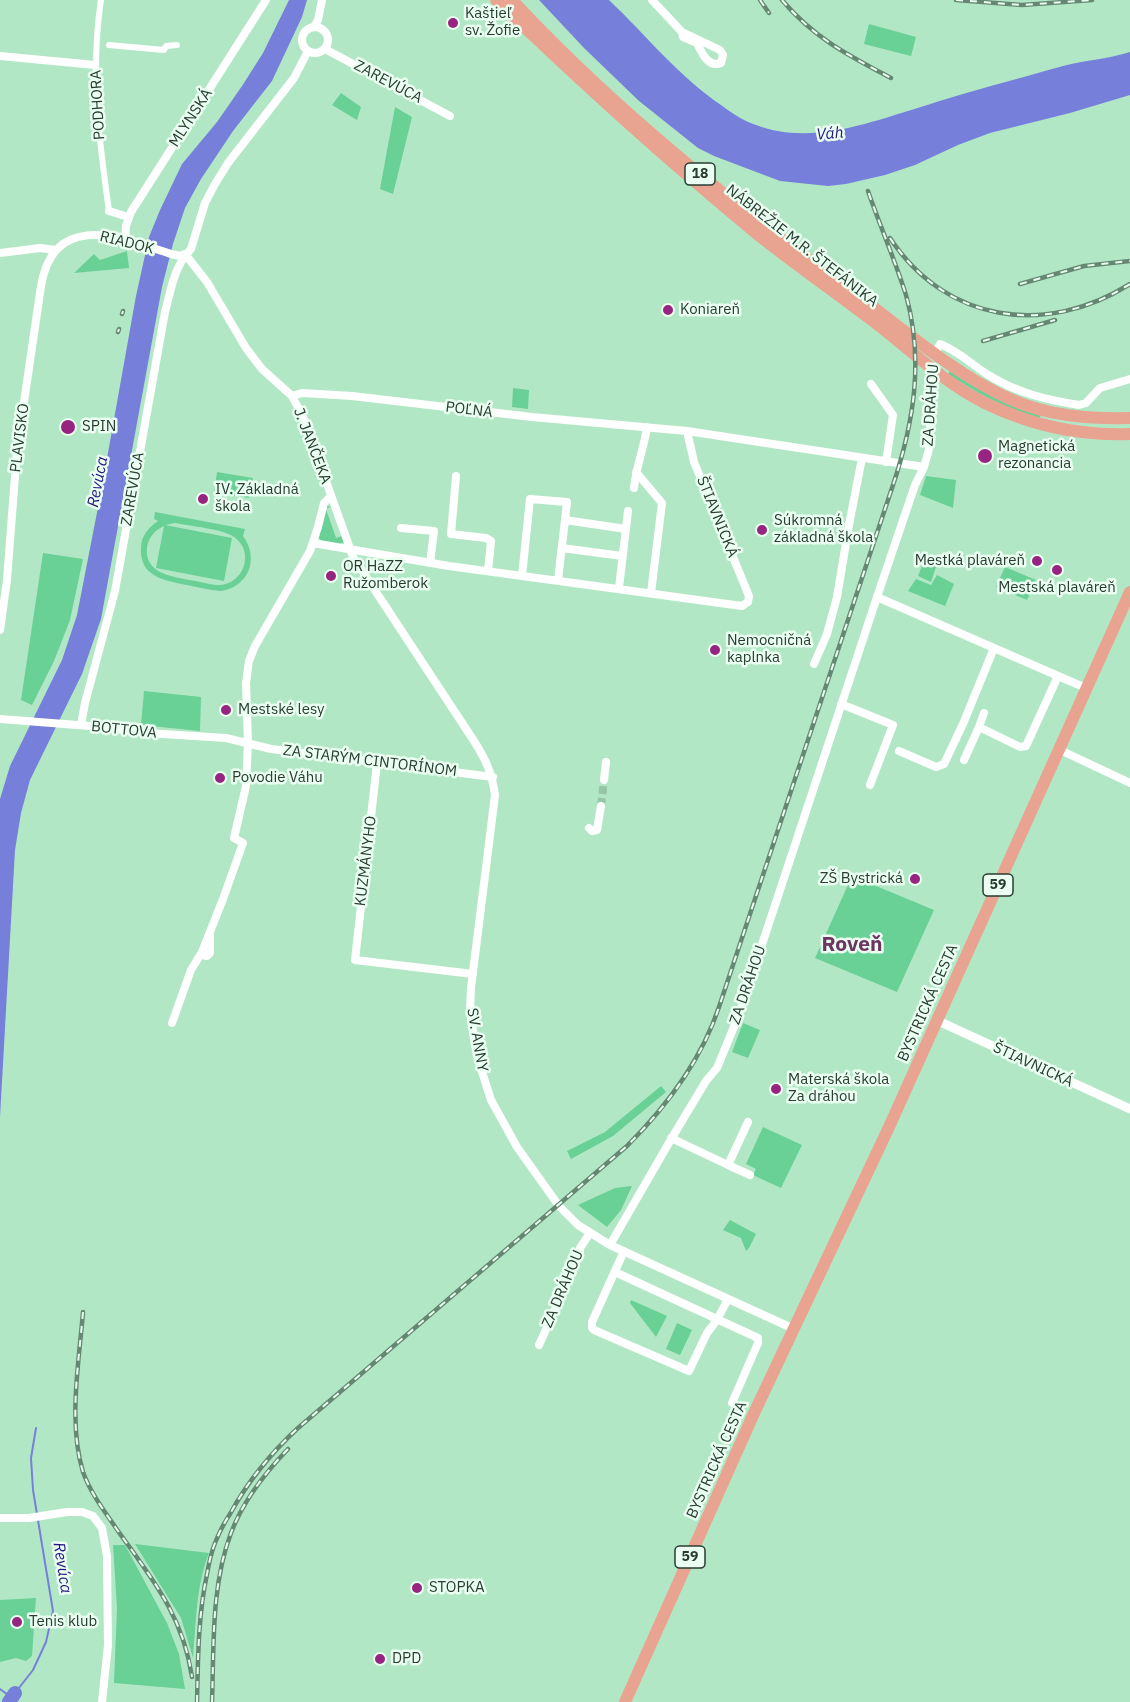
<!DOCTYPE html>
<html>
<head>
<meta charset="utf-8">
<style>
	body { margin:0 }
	canvas { display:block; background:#b2e7c5 }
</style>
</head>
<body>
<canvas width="1130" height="1702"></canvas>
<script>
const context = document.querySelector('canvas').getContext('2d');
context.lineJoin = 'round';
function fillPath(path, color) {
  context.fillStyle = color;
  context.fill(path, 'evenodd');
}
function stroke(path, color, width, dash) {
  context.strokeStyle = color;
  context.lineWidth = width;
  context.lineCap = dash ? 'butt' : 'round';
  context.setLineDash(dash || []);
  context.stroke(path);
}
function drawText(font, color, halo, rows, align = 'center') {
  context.font = font + ' "IBM Plex Sans",sans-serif';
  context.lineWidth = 5;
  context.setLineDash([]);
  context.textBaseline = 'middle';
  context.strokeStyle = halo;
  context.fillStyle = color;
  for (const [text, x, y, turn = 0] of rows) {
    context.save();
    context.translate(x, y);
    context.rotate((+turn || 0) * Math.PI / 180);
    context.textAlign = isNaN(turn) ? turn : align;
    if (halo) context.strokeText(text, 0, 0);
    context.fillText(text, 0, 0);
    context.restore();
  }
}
fillPath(new Path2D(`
	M 869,24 L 916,37 L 911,56 L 864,44 Z
	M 341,93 L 361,107 L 357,120 L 332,105 Z
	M 395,107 L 412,117 L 393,194 L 380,189 Z
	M 127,251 L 129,268 L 74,273 L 94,254 L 100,260 Z
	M 950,371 L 1041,416 L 1038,418 C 1004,408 977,393 948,374 Z
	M 513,388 L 529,390 L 528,409 L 512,407 Z
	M 217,472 L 253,478 L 249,498 L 214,492 Z
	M 926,476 L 956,480 L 953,508 L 920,495 Z
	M 327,505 L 330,507 L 326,509 L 336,538 L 342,536 L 344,542 L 340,544 L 321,541 L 319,538 L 325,507 Z
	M 155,512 L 245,529 L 243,536 C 260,559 248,587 221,591 C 209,590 198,587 187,585 C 166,581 139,577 141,548 C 141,536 149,527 158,521 L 154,519 ZM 175,523 C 190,526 223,529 234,537 C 256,552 243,587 216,585 C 207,584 198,581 189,580 C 170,576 144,573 147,547 C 149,537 155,530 164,526 L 156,568 L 224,581 L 232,538 L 165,525 Z
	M 43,553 L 83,559 L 70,620 L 54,661 L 32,705 L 21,700 Z
	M 925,558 L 929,559 L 930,564 L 936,567 L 931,582 L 918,576 Z
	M 1005,567 L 1036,580 L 1027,600 L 996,587 Z
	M 937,575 L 954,584 L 945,606 L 908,591 L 916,579 L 931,585 Z
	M 144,691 L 201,697 L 200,731 L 141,725 Z
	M 852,876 L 934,910 L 897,992 L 815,958 Z
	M 743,1023 L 760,1030 L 748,1058 L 732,1052 Z
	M 661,1086 L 666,1092 L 613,1136 L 571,1159 L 567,1151 L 605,1132 Z
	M 763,1127 L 802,1145 L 781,1188 L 753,1175 L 756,1169 L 746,1164 Z
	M 632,1186 L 621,1210 L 607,1227 L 578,1205 L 615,1188 Z
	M 730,1220 L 756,1234 L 749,1248 L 746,1251 L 741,1238 L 723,1230 Z
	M 631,1300 L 667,1316 L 656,1337 L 630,1303 Z
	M 677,1323 L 692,1330 L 680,1355 L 666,1349 Z
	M 135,1544 L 209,1553 C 196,1586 196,1623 193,1658 L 181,1618 Z
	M 113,1545 L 125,1545 L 167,1623 L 179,1654 L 185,1689 L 114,1683 L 117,1608 Z
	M 36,1598 L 32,1656 L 26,1661 L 16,1658 L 0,1662 L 0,1600 Z`), '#69d096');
fillPath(new Path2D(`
	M 289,0 L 307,0 L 302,17 L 272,81 L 233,131 L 201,179 L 185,208 L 173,244 L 162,287 L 101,619 L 82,674 L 30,780 L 21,813 L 15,850 L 0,1117 L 0,799 L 10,766 L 62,660 L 77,615 L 101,492 L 136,296 L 149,237 L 160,210 L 182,164 L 217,122 L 242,86 L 263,53 Z
	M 539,0 L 609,0 C 646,35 678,76 721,105 C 732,113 743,121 756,125 C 811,146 871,122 924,106 C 970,91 1017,79 1063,66 C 1085,60 1109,59 1130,52 L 1130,95 L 1070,113 L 990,133 L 958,145 L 915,165 L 885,175 L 846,184 L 828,186 L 780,181 L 714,156 L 698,148 L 639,101 L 584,48 Z`), '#7680db');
stroke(new Path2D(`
	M 0,1689 L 8,1695
	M 15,1693 L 33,1670 L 46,1642 L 53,1611 L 33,1490 L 31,1458 L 36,1428`), '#7680db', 2);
stroke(new Path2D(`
	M 9,1702 L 15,1693`), '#7680db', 14);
stroke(new Path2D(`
	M 601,806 L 604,780`), '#96c5a7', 8, [8, 4]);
stroke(new Path2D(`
	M 101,0 C 90,71 99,140 109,211
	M 109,45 L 164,50 L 166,46 L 177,45`), '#fff', 6);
stroke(new Path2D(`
	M 652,0 L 682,32 L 683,37 L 697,43 C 702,53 708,68 721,63 L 723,55 L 720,50 L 682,32
	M 314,27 L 318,20 L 322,0
	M302 40a13 13 0 1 1 26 0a13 13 0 1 1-26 0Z
	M 325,49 L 450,116
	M 0,56 L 95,65
	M 109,211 L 128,217
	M 125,240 L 126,226 L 131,212 L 266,0
	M 0,253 L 40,248 L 56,250
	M 185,254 L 207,282 L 246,348 L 262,369 L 292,396 L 304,419 L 353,557 L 474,741 C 486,760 492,773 495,795 L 471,988 L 470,1012 L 477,1056 L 491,1100 L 517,1147 L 559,1206 L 578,1225 L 610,1245 L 794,1329
	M 934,355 L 940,344 C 959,351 973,366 990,376 C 1017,393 1048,400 1079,405 L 1086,403 L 1100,388 L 1130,379
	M 871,384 L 893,415 L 886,462
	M 292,396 L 302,393 L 352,396 L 532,417 L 687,431 L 924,467
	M 636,472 L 662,503 L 651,593
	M 456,476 L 451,534 L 486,538 L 491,541 L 488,571
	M 634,488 C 636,467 644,448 647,427
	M 401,528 L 434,531 L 430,563
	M 313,543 L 449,566 L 742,606 L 748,602 L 749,596 L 694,462 L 687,431
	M 562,548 L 622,556
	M 522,576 L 530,499 L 567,502 L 565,520
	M 558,580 L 565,520 L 626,529
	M 619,588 L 628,511
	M 877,597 L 1088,689
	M 0,630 L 7,580 L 17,450 L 41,286 C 54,209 122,238 171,254 L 180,256 L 185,254
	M 814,664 L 827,634 L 837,597 L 849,525 L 862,458
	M 841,704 L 893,725 L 870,785
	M 984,713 L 979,727 L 1020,747 L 1026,746 L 1058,676
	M 0,719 L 90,726 L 147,733 L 226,738 L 271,749 L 493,777
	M 81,725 L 85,703 L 115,591 L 165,312 C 171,290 174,266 191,249 L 205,203 L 215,184 L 228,163 L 294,78 L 308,51
	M 1060,750 L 1130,783
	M 899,751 L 936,767 L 944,764 L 963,724 L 994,648
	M 964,760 L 979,727
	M 377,763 L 355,960 L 473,974
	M 604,780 L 606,762
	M 589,828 L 592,831 L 597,830 L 601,806
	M 202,952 L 203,955 L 207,956 L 210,953 L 210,936
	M 172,1023 L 191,970 L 202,952 L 223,899 L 243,843 L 234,838 L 246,786 L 248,743 L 246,683 L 249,661 L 255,646 L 310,551 L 318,527 L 324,503 L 331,496
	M 671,1138 L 728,1165 L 748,1122
	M 728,1165 L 750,1175
	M 610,1245 L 670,1141 L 706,1081 L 717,1068 L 738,1017 L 877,597 L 915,485 L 924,467 L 929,449 L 933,367
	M 624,1251 L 592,1322 L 592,1328 L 594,1330 L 689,1371 L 707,1333 L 717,1320 L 728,1299
	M 615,1272 L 758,1338 L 758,1343 L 732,1403
	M 539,1345 L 580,1254 L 580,1248 L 590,1233
	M 0,1518 L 29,1518 L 67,1512 L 82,1512 L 93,1516 L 102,1528 L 107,1556 L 108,1645 L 102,1702`), '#fff', 8);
stroke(new Path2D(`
	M 936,1020 L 1130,1109`), '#fff', 9);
stroke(new Path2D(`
	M 496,0 C 580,81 666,159 756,233 C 791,261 828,287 865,315 C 905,344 940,381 985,403 C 1030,425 1080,436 1130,434
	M 512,0 C 617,113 739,209 864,300 C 910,335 957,375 1010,399 C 1048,416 1089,419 1130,418
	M 625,1702 L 755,1411 L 889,1127 L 1130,592`), '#e9a491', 12);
const rail = new Path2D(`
	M 760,0 L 769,13
	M 782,0 C 814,38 848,55 891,78
	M 956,0 L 1022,5 L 1092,0
	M 890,238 C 946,323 1046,337 1130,284
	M 1020,284 L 1084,266 L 1130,261
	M 122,314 L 123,311
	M 118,332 L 119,329
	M 983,341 L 1055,320
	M 83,1312 C 79,1362 68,1423 83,1472 C 91,1494 105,1512 118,1531 C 153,1580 183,1616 192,1677
	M 197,1702 C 198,1659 198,1616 207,1574 C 209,1563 211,1553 215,1543 C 219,1533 224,1523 230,1514 C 248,1481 270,1454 298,1428 L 627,1146 C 667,1106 701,1061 719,1007 L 893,485 C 914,422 924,360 906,295 C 895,260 880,226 868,191
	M 212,1702 C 214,1646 211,1586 231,1533 C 243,1501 265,1473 288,1449`);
stroke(rail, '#658872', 4.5);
stroke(rail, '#eafff1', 2, [7]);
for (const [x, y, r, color] of [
	[453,23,6,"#982482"],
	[668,310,6,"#982482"],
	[68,427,8,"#982482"],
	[985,456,8,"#982482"],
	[203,499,6,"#982482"],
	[762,530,6,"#982482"],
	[1037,561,6,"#982482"],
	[1057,570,6,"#982482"],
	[331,576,6,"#982482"],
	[715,650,6,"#982482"],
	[226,710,6,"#982482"],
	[220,778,6,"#982482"],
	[915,879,6,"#982482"],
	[776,1089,6,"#982482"],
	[417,1588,6,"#982482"],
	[17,1622,6,"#982482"],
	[380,1659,6,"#982482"]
]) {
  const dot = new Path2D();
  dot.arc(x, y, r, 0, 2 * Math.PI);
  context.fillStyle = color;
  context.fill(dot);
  stroke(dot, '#eafff1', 2);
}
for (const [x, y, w] of [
	[700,174,30],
	[998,885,30],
	[690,1557,30]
]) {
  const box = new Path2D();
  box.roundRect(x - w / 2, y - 11, w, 22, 4.5);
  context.fillStyle = '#eafff1';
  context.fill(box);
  stroke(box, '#283d30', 1.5);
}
drawText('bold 14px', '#283d30', null, [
	["18",700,174],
	["59",998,885],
	["59",690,1557]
]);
drawText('15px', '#283d30', '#eafff1', [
	["Kaštieľ",465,14],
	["sv. Žofie",465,31],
	["Koniareň",680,310],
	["SPIN",82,427],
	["Magnetická",998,447],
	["rezonancia",998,464],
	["IV. Základná",215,490],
	["škola",215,507],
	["Súkromná",774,521],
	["základná škola",774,538],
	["Mestká plaváreň",1025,561,"right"],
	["OR HaZZ",343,567],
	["Ružomberok",343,584],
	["Mestská plaváreň",1057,588,"center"],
	["Nemocničná",727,641],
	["kaplnka",727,658],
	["Mestské lesy",238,710],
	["Povodie Váhu",232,778],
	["ZŠ Bystrická",903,879,"right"],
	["Materská škola",788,1080],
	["Za dráhou",788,1097],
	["STOPKA",429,1588],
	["Tenis klub",29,1622],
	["DPD",392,1659]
], 'left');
drawText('15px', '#283d30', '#eafff1', [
	["ZAREVÚCA",388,82,28],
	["PODHORA",98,105,-93],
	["MLYNSKÁ",191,118,-57],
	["RIADOK",127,243,14],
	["NÁBREŽIE M.R. ŠTEFÁNIKA",802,246,38],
	["ZA DRÁHOU",931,405,-86],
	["POĽNÁ",469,410,7],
	["PLAVISKO",20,438,-83],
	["J. JANČEKA",312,446,69],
	["ZAREVÚCA",133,489,-80],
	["ŠTIAVNICKÁ",717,517,68],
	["BOTTOVA",124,730,6],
	["ZA STARÝM CINTORÍNOM",370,761,7],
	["KUZMÁNYHO",366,861,-83],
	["ZA DRÁHOU",748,985,-71],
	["BYSTRICKÁ CESTA",928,1003,-66],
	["SV. ANNY",477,1040,80],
	["ŠTIAVNICKÁ",1033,1065,25],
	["ZA DRÁHOU",563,1289,-67],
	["BYSTRICKÁ CESTA",717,1460,-66]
]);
drawText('italic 16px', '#251682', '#eafff1', [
	["Váh",830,134,-5],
	["Revúca",98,482,-79],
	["Revúca",62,1568,81]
]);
drawText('bold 21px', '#6f3561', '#eafff1', [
	["Roveň",852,945]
]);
</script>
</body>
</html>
